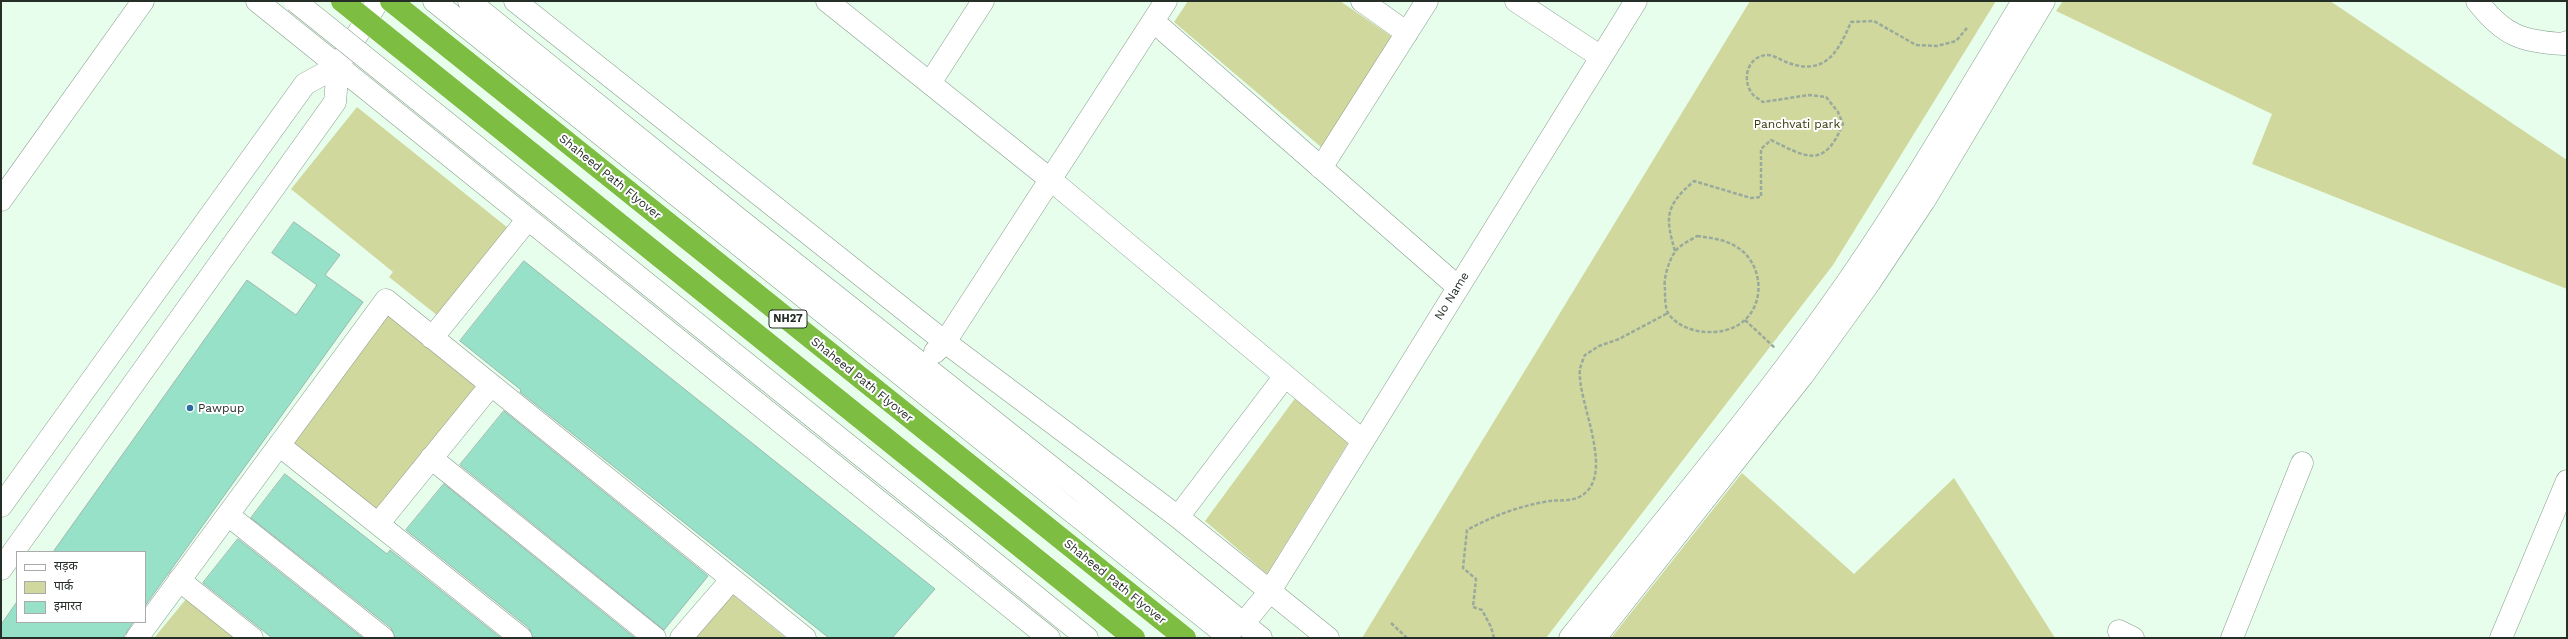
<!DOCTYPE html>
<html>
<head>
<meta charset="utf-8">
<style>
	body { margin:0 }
	#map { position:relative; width:2568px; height:639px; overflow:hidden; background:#e7feec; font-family:"Work Sans","Noto Sans Devanagari",sans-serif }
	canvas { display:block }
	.frame { position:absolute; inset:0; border:2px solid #252e27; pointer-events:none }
	.legend { position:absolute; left:16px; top:551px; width:130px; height:72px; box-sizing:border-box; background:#fff; border:1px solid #a8aba9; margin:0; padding:5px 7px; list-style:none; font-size:12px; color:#252e27 }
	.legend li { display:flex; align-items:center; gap:8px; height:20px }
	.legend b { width:20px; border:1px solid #a8aba9 }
</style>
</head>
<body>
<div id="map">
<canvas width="2568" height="639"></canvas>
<div class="frame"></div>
<ul class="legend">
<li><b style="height:5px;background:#fff"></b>सड़क</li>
<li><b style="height:11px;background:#d1d89e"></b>पार्क</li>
<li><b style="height:11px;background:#97e1c8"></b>इमारत</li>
</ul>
</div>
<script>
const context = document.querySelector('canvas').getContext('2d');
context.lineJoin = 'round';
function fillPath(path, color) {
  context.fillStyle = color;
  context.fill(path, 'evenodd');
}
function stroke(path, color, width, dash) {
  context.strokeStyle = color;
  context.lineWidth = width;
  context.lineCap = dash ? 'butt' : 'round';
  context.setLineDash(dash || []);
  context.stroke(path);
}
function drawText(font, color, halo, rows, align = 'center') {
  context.font = font + ' "Work Sans",sans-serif';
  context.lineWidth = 4;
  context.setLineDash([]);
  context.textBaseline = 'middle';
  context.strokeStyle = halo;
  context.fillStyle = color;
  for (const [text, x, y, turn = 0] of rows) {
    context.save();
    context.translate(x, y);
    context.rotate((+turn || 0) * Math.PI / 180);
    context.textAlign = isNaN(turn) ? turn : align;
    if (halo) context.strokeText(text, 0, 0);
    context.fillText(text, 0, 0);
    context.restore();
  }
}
fillPath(new Path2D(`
	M 1188,1 L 1340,1 L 1394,38 L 1321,147 L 1174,22 Z
	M 1750,1 L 1996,1 L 1833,265 L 1546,638 L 1362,638 Z
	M 2063,1 L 2330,1 L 2567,160 L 2567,289 L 2252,164 L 2272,114 L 2056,11 Z
	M 357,107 L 508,228 L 438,316 L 389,277 L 393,272 L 291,189 Z
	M 387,315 L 477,387 L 378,512 L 288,440 Z
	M 1296,397 L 1348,443 L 1267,574 L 1205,521 Z
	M 1742,473 L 1854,574 L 1954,478 L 2055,638 L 1611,638 Z
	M 731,593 L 786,638 L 695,638 Z
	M 187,598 L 236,638 L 154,638 Z`), '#d1d89e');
const building = new Path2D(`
	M 294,222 L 340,255 L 325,275 L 363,302 L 145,606 L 145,552 L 53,552 L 247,280 L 296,315 L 317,285 L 272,253 Z
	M 524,261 L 935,589 L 892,638 L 829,638 L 520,392 L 521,390 L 460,341 Z
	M 504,411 L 708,576 L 664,630 L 460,465 Z
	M 285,474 L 387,554 L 390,550 L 501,638 L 395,638 L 391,628 L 251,518 Z
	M 444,484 L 635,638 L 533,638 L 529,628 L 406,530 Z
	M 238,539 L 363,638 L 272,638 L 261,629 L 203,583 Z
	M 17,602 L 17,622 L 133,622 L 123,638 L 1,638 L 1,625 Z`);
fillPath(building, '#97e1c8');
stroke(building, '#9db8ae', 1);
const minor = new Path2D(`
	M 257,1 L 1049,638
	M 434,1 L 1230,638
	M 469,1 L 740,220 L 1079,489 L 1261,638
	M 515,1 L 945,342 L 1178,517 L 1328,638
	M 827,1 L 1051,180 L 1363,441
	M 1362,1 L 1407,33
	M 1516,1 L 1601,57
	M 2477,1 C 2503,35 2522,42 2564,44 L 2567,42
	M 1153,21 L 1458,287
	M 930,83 L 983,1
	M 1321,168 L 1427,1
	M 1,200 L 143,1
	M 432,338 L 528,219
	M 935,352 L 945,342 L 1166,1
	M 279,445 L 521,638
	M 431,458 L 655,638
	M 1,506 L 305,84 L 338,66
	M 228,515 L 383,638
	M 1178,517 L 1285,376
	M 378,524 L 491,385
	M 955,531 L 1087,638
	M 1,569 L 335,102 L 338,66 L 378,1
	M 179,580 L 252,638
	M 1244,623 L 1270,591 L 1636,1
	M 2119,631 L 2133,638
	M 137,638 L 386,300 L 805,638
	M 681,638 L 732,579
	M 1570,638 C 1664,520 1762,405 1848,281 C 1910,191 1966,95 2023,1
	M 1595,638 L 1803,375 L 1870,282 L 1924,201 L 2044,1
	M 2232,638 L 2302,463
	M 2501,638 L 2567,481`);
const highway = new Path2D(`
	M 391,1 L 1185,638`);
stroke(minor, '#879c8c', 23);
stroke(highway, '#fff', 23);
stroke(new Path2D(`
	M 1697,236 C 1710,238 1724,239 1735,246 C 1761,260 1767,299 1745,320 C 1726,338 1683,336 1668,313 C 1665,308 1665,296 1665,289 C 1663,279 1669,260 1675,252 C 1679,245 1691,240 1697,236 Z
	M 1675,251 C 1665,217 1665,206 1694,181 L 1751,198 L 1761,197 L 1761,149 L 1771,140 C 1806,157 1824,170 1843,124 L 1838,112 L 1826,97 L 1809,95 L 1763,102 C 1759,99 1753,96 1751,92 C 1742,78 1748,57 1766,55 C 1772,54 1781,60 1786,62 C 1824,77 1838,53 1851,22 L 1874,21 L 1916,45 L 1937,46 L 1956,41 L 1967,28
	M 1745,320 L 1775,348
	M 1391,623 L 1407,638
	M 1494,638 L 1491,627 L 1482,610 L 1473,607 L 1476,579 L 1463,568 L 1467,530 C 1491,517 1516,507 1544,502 C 1555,499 1566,502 1577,498 C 1620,480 1576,401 1580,369 C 1581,365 1583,359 1585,355 L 1599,346 L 1619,339 L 1668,313`), '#99aa9d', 2.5, [4, 2]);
stroke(minor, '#fff', 22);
stroke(highway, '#7dbd42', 22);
const minorBridge = new Path2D(`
	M 295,1 L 955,531`);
const highwayBridge = new Path2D(`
	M 342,1 L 1134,638`);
stroke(minorBridge, '#879c8c', 23, []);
stroke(highwayBridge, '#fff', 23, []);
stroke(minorBridge, '#fff', 22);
stroke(highwayBridge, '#7dbd42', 22);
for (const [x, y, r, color] of [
	[190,408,4,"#2e6ba2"]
]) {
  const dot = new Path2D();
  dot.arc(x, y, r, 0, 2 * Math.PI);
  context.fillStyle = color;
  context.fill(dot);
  stroke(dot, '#fff', 1.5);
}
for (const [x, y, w] of [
	[788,319,38]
]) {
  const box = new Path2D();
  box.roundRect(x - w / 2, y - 9, w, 18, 3);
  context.fillStyle = '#fff';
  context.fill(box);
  stroke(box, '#252e27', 1);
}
drawText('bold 11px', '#252e27', null, [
	["NH27",788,319]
]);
drawText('12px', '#383b0b', '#fff', [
	["Panchvati park",1797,124]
]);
drawText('12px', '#252e27', '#fff', [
	["Shaheed Path Flyover",610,177,39],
	["No Name",1452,296,-58],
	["Shaheed Path Flyover",862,380,39],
	["Shaheed Path Flyover",1115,582,39]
]);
drawText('12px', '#252e27', '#fff', [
	["Pawpup",198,408]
], 'left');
</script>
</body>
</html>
